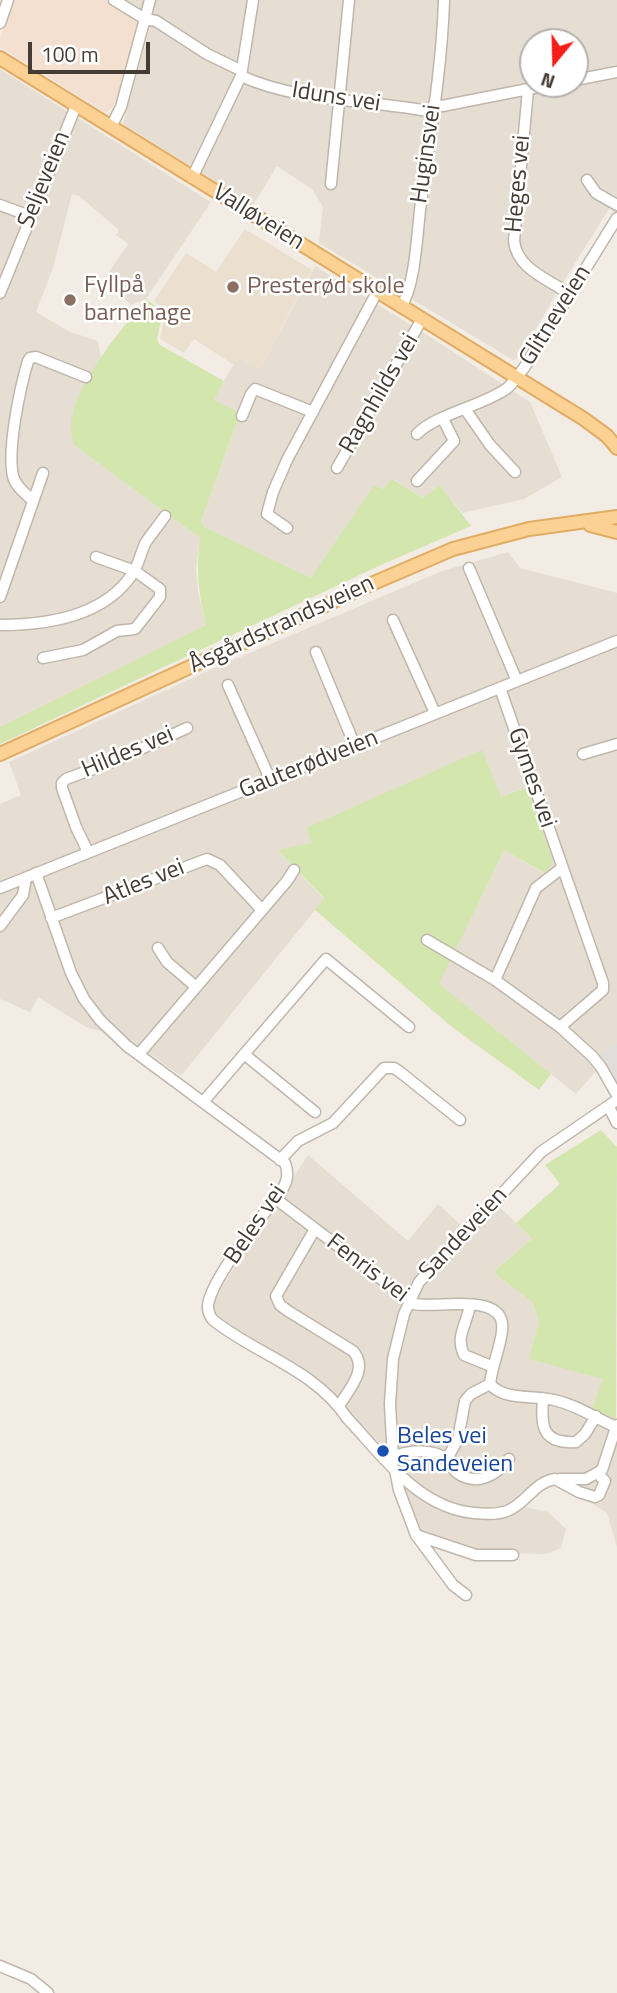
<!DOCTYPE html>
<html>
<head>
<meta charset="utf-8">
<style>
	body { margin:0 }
	#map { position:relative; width:617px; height:1993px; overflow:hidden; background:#f2ece5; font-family:"Titillium Web",sans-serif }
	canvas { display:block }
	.north { position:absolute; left:519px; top:28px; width:70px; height:70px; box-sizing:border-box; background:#fff; border:2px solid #b4b1ae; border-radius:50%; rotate:199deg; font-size:19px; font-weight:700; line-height:28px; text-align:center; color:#443c35 }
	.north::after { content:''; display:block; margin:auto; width:24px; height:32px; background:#f51f18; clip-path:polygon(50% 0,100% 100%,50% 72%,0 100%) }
	.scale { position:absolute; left:28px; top:42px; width:122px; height:32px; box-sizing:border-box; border:4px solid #443c35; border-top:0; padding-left:9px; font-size:21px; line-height:24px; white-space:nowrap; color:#443c35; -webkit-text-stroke:5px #fff; paint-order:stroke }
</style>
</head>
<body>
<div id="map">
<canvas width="617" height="1993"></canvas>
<div class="north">N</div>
<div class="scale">100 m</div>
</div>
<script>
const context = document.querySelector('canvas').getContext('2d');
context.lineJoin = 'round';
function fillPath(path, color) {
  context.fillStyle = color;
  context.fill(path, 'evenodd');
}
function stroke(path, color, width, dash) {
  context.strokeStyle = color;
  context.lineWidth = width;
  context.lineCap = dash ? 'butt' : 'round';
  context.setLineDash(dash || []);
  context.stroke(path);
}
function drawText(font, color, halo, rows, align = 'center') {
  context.font = font + ' "Titillium Web",sans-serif';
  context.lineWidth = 5;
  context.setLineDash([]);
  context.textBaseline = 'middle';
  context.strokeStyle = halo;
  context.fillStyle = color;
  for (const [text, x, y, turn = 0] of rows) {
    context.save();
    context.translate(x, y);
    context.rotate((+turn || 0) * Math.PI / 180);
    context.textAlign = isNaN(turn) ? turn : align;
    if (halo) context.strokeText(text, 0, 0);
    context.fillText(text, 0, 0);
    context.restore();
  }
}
fillPath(new Path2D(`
	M 127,0 L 617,0 L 617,196 L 557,292 L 520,357 L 513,360 L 319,243 L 323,207 L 312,189 L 277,166 L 253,205 L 123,124 L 153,17 ZM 533,42 L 575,42 L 575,84 L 533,84 Z
	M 0,69 L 211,202 L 146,299 L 131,305 L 104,279 L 128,244 L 116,235 L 119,230 L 79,196 L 72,194 L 53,268 L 36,312 L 70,332 L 98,341 L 101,359 L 88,379 L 74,445 L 200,538 L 196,569 L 198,592 L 206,625 L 0,728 Z
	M 315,266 L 432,338 L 530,402 L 562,477 L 524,499 L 462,513 L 440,485 L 423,498 L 393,479 L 383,489 L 374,485 L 312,579 L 204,527 L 201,521 L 240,413 L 213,400 L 238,357 L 260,369 Z
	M 508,552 L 520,568 L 617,593 L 617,1093 L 609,1095 L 598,1069 L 576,1094 L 438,984 L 504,850 L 544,873 L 526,787 L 501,797 L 306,828 L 313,843 L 279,851 L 324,899 L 181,1076 L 130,1040 L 86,1027 L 38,997 L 30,1012 L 0,999 L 0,804 L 21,795 L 9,762 L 212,669 L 442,571 Z
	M 308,1155 L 408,1241 L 438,1204 L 464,1228 L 492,1199 L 532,1239 L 493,1272 L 533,1303 L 539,1322 L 604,1379 L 592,1407 L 617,1419 L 617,1547 L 607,1513 L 558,1482 L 546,1484 L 525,1507 L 548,1512 L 566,1529 L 561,1548 L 546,1554 L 475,1553 L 420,1534 L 387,1451 L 325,1386 L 214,1318 L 214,1299 Z`), '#e6ded3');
fillPath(new Path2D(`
	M 13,0 L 106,0 L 136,19 L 138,27 L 123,84 L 112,108 L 106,113 L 0,47 L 0,39 Z`), '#f4e0d0');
fillPath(new Path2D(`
	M 245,229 L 312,270 L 260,369 L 238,357 L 234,365 L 194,339 L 184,353 L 160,339 L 165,316 L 162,308 L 154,301 L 186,253 L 216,272 Z`), '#ebe0cf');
fillPath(new Path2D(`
	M 146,299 L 158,308 L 162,316 L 157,339 L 160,345 L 224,381 L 214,400 L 240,413 L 201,521 L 204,527 L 311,578 L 374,485 L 383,489 L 392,479 L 423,498 L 440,485 L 471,526 L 381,565 L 0,744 L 0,727 L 206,625 C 198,592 196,570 200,538 L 74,445 C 73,440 71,434 71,429 C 70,389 122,329 146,299 Z
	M 482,750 L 501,797 L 527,787 L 553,862 L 545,873 L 504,850 L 439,984 L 551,1074 L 539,1090 L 452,1027 L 315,910 L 324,898 L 278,850 L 312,843 L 306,828 Z
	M 601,1130 L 617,1147 L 616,1419 L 592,1408 L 603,1379 L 529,1359 L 539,1322 L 533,1303 L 493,1272 L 532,1239 L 516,1223 L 560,1184 L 545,1165 Z`), '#d3e6ae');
fillPath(new Path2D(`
	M 617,1042 L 617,1076 L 600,1056 Z`), '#e0ddda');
const minor = new Path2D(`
	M 114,0 L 145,19 L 156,21 L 207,54 L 242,71
	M 0,23 L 8,0
	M 241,76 C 301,103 369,99 433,112
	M 575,80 L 617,72
	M 528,90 L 514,241 C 517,269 548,279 568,293
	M 434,104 L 442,106 L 554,84
	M 111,127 L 121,107 L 150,0
	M 192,178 L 241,76 L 253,0
	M 587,180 L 596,193 L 617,205
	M 331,184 L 349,0
	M 0,205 L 30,216
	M 0,293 L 76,106
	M 401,307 C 416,284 417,231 421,202 C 430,135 442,67 444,0
	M 465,409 L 490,445 L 515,472
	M 242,416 L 251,394 L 255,389 L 313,412
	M 417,434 C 434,415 482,406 506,389 C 513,384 518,375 524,368 L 617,218
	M 337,468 L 422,319
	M 417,481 L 454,441 L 443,419
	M 33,501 C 26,494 15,486 13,476 C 7,449 20,388 28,361 L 30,358 L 36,357 L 86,377
	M 287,528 L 267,514 L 273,492 L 287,460 L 377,292
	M 469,568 L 517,681
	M 0,597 L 43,473
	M 393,620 L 435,713
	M 0,625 C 47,625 102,617 131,576 C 139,566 140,553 146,542 C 152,533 159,525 165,516
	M 316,652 L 355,746
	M 43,658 L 83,650 L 117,631 L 135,629 L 160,597 L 160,589 L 135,571 L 96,557
	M 228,685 L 270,779
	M 583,754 L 617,744
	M 88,852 L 76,827 L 62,788 L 62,783 L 66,779 L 112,762 L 187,728
	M 36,873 L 71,973 L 84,999 L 100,1020 L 127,1046 L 285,1163 C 290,1176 286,1183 280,1194 C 261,1216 217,1273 209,1300 C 207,1307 208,1314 213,1320 C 257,1355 314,1369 347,1418 C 383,1456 418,1508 474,1513 C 484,1514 497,1515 507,1511 C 526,1504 534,1482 555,1479 L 579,1492 L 595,1497 L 599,1495 L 605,1481 L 598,1474
	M 0,888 L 617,641
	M 51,918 L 207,859 L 220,865 L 261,909
	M 0,926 L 23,895 L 26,878
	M 427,940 L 495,980 L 560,1027 L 603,990 L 603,983 L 500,688
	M 158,948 L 167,962 L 195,986
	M 495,980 L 536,888 L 562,868
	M 560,1027 L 592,1056 L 601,1067 L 617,1095
	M 139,1054 L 287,881 L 294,870
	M 244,1054 L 315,1112
	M 203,1102 L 326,959 L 409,1027
	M 609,1107 L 617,1123
	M 280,1160 L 298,1141 L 333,1123 L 384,1068 L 394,1068 L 400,1072 L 460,1120
	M 276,1199 L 414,1304 C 436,1309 507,1290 502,1331 C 500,1349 492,1365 490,1384 C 504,1401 535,1395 554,1400 C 577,1405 595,1418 616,1427 L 617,1425
	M 315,1229 L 276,1296 L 280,1305 L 288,1311 L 353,1351 C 369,1369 349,1389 339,1406
	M 470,1305 C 467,1324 455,1336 464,1355 L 491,1366
	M 543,1398 C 541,1425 541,1444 576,1442 L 585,1434 L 596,1416
	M 393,1459 L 390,1404 L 393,1359 L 404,1314 L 419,1282 L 541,1152 L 617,1100
	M 447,1459 L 458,1439 L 465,1401 L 471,1394 L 490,1384
	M 392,1464 L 397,1455 C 411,1451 433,1448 446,1459 C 450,1462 452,1468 456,1472 C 476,1487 496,1476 509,1459
	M 395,1470 L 399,1490 L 416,1535 L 476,1555 L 513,1555
	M 560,1479 L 586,1479 L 602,1470 L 616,1427
	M 416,1535 L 453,1585 L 466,1595
	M 0,1966 L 31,1979 L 48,1993`);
const major = new Path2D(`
	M 0,58 L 584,419 L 607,436 L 617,448
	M 590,525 L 617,532
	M 0,754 L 369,585 L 453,549 L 529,529 L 617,517`);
stroke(minor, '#c0b6ab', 13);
stroke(major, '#e1ac64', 16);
stroke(minor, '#fff', 10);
stroke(major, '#fcd294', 12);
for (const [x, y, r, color] of [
	[233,287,7,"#8d6e63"],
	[70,300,7,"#8d6e63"],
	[383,1451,7,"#1a4fb4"]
]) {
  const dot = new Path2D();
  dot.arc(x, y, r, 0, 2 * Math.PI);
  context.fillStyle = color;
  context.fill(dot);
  stroke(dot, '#fff', 2.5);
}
drawText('24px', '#443c35', '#fff', [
	["Iduns vei",336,98,9],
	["Huginsvei",427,154,-82],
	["Seljeveien",45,180,-68],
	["Heges vei",519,184,-85],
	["Valløveien",258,218,32],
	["Glitneveien",556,316,-58],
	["Ragnhilds vei",380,394,-60],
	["Åsgårdstrandsveien",282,625,-25],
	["Hildes vei",128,753,-23],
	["Gauterødveien",309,765,-22],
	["Gymes vei",531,778,71],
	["Atles vei",144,883,-22],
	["Beles vei",256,1225,-56],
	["Sandeveien",464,1234,-47],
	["Fenris vei",367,1269,37]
]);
drawText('24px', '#785e54', '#fff', [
	["Fyllpå",84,286],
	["barnehage",84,314],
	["Presterød skole",247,287]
], 'left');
drawText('24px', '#164399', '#fff', [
	["Beles vei",397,1437],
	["Sandeveien",397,1465]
], 'left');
</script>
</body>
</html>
